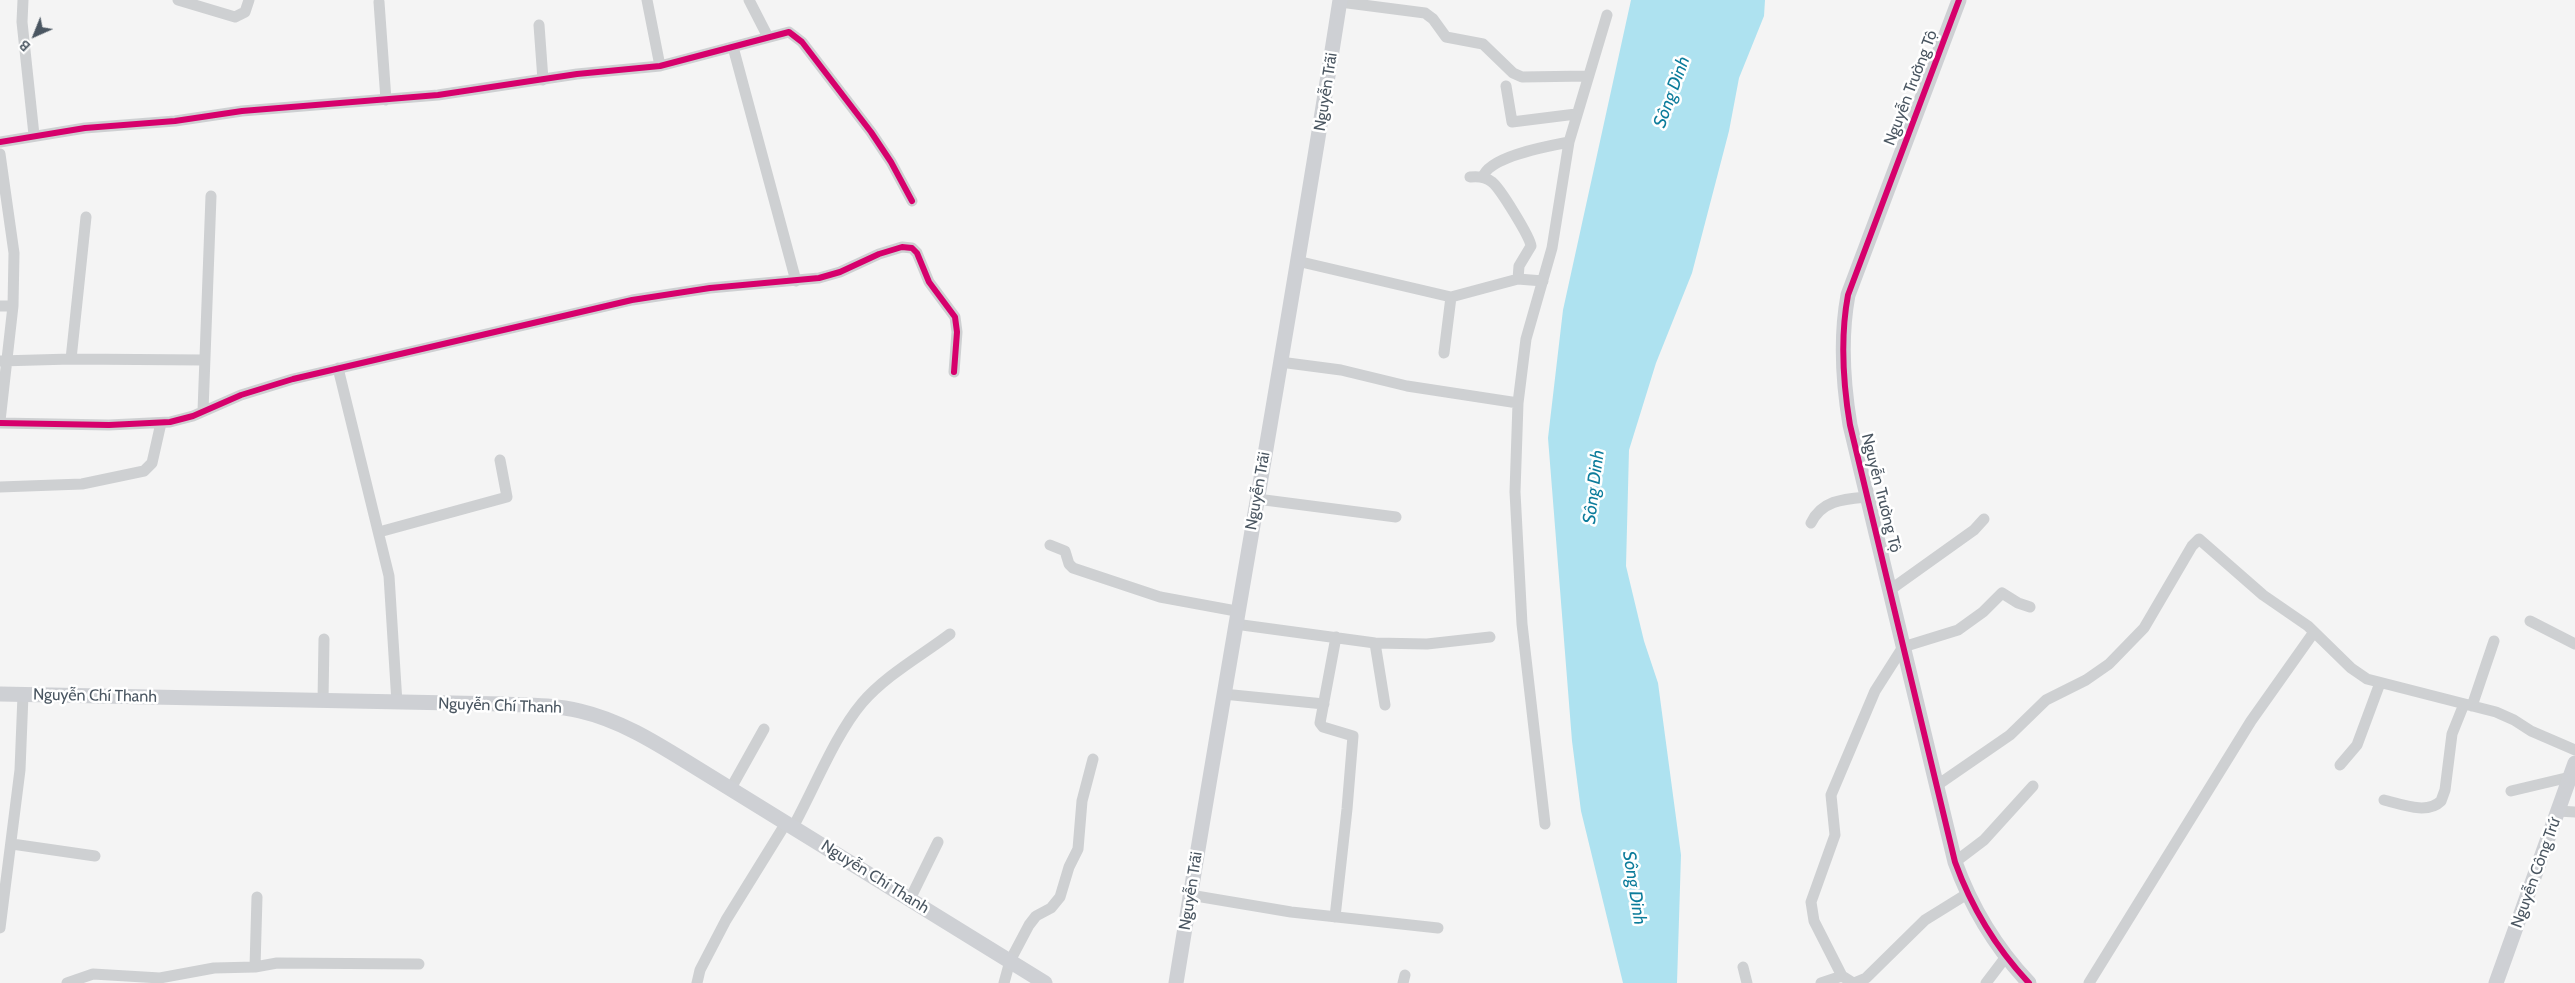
<!DOCTYPE html>
<meta charset="utf-8">
<style>
body{margin:0}
#map{position:relative;width:2575px;height:983px;overflow:hidden;background:#f4f4f4;font-family:Cabin,sans-serif}
canvas{display:block}
.north{position:absolute;left:10px;top:10px;width:50px;height:50px;-webkit-text-stroke:4px #fff;paint-order:stroke;rotate:224deg;font-size:14px;font-weight:700;line-height:20px;text-align:center;color:#4a5661}
.north::after{content:'';display:block;margin:auto;width:18px;height:22px;background:#4a5661;clip-path:polygon(50% 0,100% 100%,50% 72%,0 100%)}
</style>
<div id="map">
<canvas width="2575" height="983"></canvas>
<div class="north">B</div>
</div>
<script>
const c = document.querySelector('canvas').getContext('2d');
c.lineJoin = 'round';
function paint(path, color) { c.fillStyle = color; c.fill(path, 'evenodd'); }
function trace(path, color, width, dash) { c.strokeStyle = color; c.lineWidth = width; c.lineCap = dash ? 'butt' : 'round'; c.setLineDash(dash || []); c.stroke(path); }
function write(font, color, halo, rows, align = 'center') {
  c.font = font + ' Cabin,sans-serif'; c.lineWidth = 5; c.setLineDash([]); c.textBaseline = 'middle'; c.strokeStyle = halo; c.fillStyle = color; for (const [text, x, y, turn = 0] of rows) {
    c.save(); c.translate(x, y); c.rotate((+turn || 0) * Math.PI / 180); c.textAlign = isNaN(turn) ? turn : align; if (halo) c.strokeText(text, 0, 0); c.fillText(text, 0, 0); c.restore();
  }
}
const water = new Path2D(`
 M1631 0H1765L1764 16 1739 78 1729 131 1692 273 1656 363 1629 450 1626 566 1644 641 1658 683 1681 855 1677 983H1623L1581 811 1572 741 1548 438 1563 310Z`);
const street = new Path2D(`
 M23 0 22 22 34 135
 M178 0 235 17 245 12 249 0
 M647 0 660 66
 M749 0 768 37
 M379 2 386 100
 M1340 2 1425 13 1433 19 1446 37 1483 44 1513 73 1522 77 1588 76
 M539 25 543 80
 M733 47 796 281
 M1506 86 1512 122 1576 114
 M0 142 85 128 175 121 242 111 438 95 577 74 660 66 789 32 802 42 871 132 891 162 912 201
 M0 154 14 253 13 306 0 421
 M1470 177C1478 176 1486 177 1492 182 1500 188 1530 237 1531 246L1519 266 1518 279
 M1483 177C1489 156 1549 146 1569 142
 M1297 261 1451 297 1518 279 1543 281
 M0 306H13
 M1444 353 1451 297
 M71 359 86 217
 M0 361 71 359 203 360
 M1280 362 1341 370 1407 386 1518 403
 M338 368 389 576 397 703
 M203 411 211 196
 M0 423 109 425 170 422 193 416 241 395 293 379 632 300 710 288 819 278 840 272 879 254 902 247 912 248 917 253 929 282 955 317 957 332 954 372
 M0 487 82 484 144 471 152 463 161 423
 M1257 499 1396 517
 M1811 523C1822 500 1844 499 1867 497
 M379 532 507 497 500 460
 M1050 545 1065 551 1069 564 1073 568 1160 597 1236 611
 M1890 590 1974 530 1984 519
 M2530 621 2575 644
 M1235 624 1375 643 1427 644 1490 637
 M1375 643 1385 705
 M1223 694 1324 704
 M323 701 324 639
 M2472 706 2494 641
 M2340 765 2357 745 2380 683
 M1936 786 2010 735 2046 700 2086 680 2109 664 2144 628 2192 546 2199 539 2263 595 2308 626 2351 668 2367 679 2496 712 2514 720 2531 731 2575 750
 M731 788 764 729
 M2511 791 2570 777
 M2384 800C2401 804 2427 815 2441 801L2445 790 2452 734 2464 704
 M2558 811 2575 812
 M1545 824 1522 624 1515 492 1518 403 1526 339 1552 248 1569 142 1607 15
 M793 827C814 789 835 735 862 703 886 675 921 656 950 634
 M12 844 95 856
 M1955 862 1984 840 2033 786
 M1190 895 1291 912 1438 928
 M910 899 938 842
 M1335 917 1347 809 1353 736 1323 727 1320 723 1336 637
 M0 928 20 770 23 695
 M255 967 257 897
 M1743 967 1747 983
 M67 983 93 974 160 978 214 968 255 967 277 963 419 964
 M697 983 700 970 726 920 786 823
 M1004 983 1010 961 1029 925 1036 916 1051 908 1060 897 1069 867 1078 849 1082 801 1093 759
 M1403 983 1405 975
 M1821 983 1842 976
 M1853 983 1842 976 1814 921 1811 902 1835 835 1831 795 1875 691 1903 647 1958 630 1983 612 2002 593 2018 603 2030 607
 M1854 983 1866 978 1925 920 1967 894
 M1986 983 2005 958
 M2089 983 2251 721 2314 632`);
const secondary = new Path2D(`
 M1959 0 1848 295C1840 338 1843 383 1850 425L1955 862C1972 909 1995 947 2029 983
 M0 694 503 704C529 705 555 705 580 711 619 720 653 741 687 762L1045 983
 M1176 983C1229 655 1289 328 1340 0
 M2496 983 2575 763`);
const cycleway = new Path2D(`
 M1959 0 1848 295C1840 338 1843 383 1850 425L1955 862C1972 909 1995 947 2029 983
 M0 142 85 128 175 121 242 111 438 95 577 74 660 66 789 32 802 42 871 132 891 162 912 201
 M0 423 109 425 170 422 193 416 241 395 293 379 632 300 710 288 819 278 840 272 879 254 902 247 912 248 917 253 929 282 955 317 957 332 954 372`);
const streetNames = [
 ["Nguyễn Trường Tộ",1911,88,-69],
 ["Nguyễn Trãi",1326,92,-81],
 ["Nguyễn Trãi",1258,491,-80],
 ["Nguyễn Trường Tộ",1881,493,76],
 ["Nguyễn Chí Thanh",95,696,1],
 ["Nguyễn Chí Thanh",500,706,2],
 ["Nguyễn Công Trứ",2536,873,-70],
 ["Nguyễn Chí Thanh",875,877,32],
 ["Nguyễn Trãi",1191,891,-81]
];
const waterNames = [
 ["Sông Dinh",1672,92,-70],
 ["Sông Dinh",1594,487,-83],
 ["Sông Dinh",1634,888,81]
];
paint(water, '#aee2f0');
trace(street, '#ced0d2', 11);
trace(secondary, '#ced0d4', 15);
trace(cycleway, '#d6006c', 6);
write('16px', '#4a5661', '#fff', streetNames);
write('italic 18px', '#0c7c9b', '#fff', waterNames);
</script>
